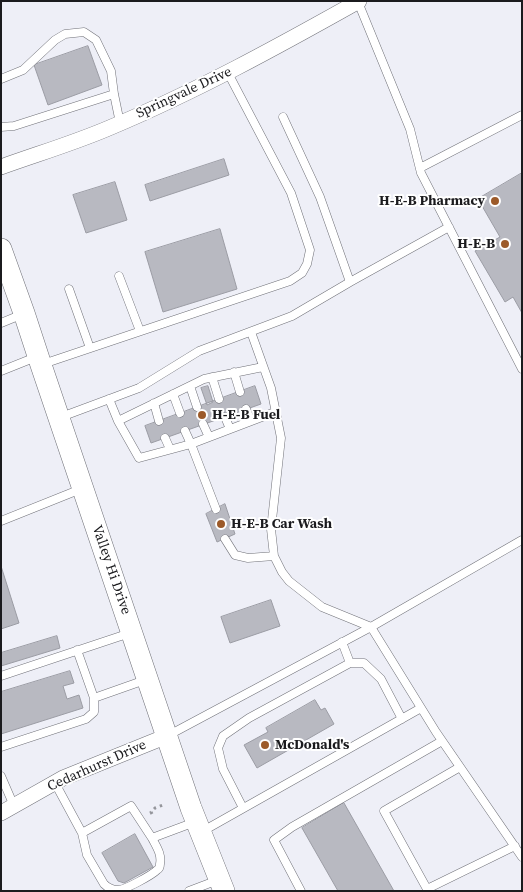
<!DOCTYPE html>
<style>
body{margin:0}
#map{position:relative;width:523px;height:892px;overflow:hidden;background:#eeeff7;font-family:"Source Serif 4",serif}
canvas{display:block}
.frame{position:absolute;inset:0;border:2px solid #1b1b1e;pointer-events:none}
</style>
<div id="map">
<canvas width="523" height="892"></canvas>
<div class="frame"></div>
</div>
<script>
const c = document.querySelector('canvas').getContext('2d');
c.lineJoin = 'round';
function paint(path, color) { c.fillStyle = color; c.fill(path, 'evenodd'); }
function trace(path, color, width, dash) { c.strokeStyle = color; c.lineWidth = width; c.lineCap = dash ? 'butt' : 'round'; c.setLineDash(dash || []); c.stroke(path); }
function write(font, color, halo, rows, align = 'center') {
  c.font = font + ' "Source Serif 4",serif'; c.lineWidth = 4; c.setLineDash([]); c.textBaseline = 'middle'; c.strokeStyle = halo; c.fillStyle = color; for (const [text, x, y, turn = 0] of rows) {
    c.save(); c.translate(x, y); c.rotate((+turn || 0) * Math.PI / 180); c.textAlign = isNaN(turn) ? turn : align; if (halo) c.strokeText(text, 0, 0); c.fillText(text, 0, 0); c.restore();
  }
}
const building = new Path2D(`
 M88 46 102 85 48 105 34 65Z
 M224 159 229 175 150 201 145 185Z
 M522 173V313L513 297 505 302 475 251 500 237 478 199Z
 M115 182 127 220 86 233 73 195Z
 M220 229 237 289 163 312 145 252Z
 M208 386 213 402 207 405 201 388Z
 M255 386 261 404 151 443 145 426Z
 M225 504 235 534 217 542 206 514Z
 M1 566 19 623 1 629Z
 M271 600 280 626 230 643 221 617Z
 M57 636 60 648 1 666V653Z
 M70 671 74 683 63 686 67 699 79 695 83 708 1 734V692Z
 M315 700 321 710 325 708 334 724 257 768 244 745 268 732 266 728Z
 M344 803 394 891H338L302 828Z
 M135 834 153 867 124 883 118 881 102 853Z`);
const path = new Path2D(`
 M152 814 151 812 155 808 163 805`);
const lane = new Path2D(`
 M358 2 410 129 421 173 522 369
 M1 79 23 70 55 40 65 34 84 32 96 40 111 71 114 94 120 123
 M283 117 320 197 350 282
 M1 127 14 126 114 94
 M420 168 522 115
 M119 276 140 331
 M69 289 90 348
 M1 323 23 314
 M251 332 271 388 281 438 271 529 274 556 282 572 289 581 322 607 371 627 522 540
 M43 364 290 281 302 273 307 264 310 250 291 193 228 73
 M263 367 204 379 118 421 139 458 191 444 275 412
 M1 371 36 357
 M234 372 240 392
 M212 377 219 399
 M190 386 197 407
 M173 394 180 413
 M109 399 118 421
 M154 403 159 421
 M246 409 251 421
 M61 417 139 388 199 351 292 316 350 282 449 227
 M225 417 230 429
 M203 424 209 437
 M185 431 191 444 216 509
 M165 438 170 449
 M1 521 81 489
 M225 539 235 555 248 558 274 556
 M342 642 350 663
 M77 650 94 698
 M1 676 130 633
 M169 735 371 627 436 732 522 857
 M1 747 86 719 94 712V698L145 680
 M460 767 384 811 427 889 515 846
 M1 776 14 806
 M55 783 82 833 131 806 152 838 195 822
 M243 808 223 769 218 748 223 736 249 718 350 663H364L381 679 402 719
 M203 831 421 708
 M82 833 87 855 104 884C108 888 113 890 118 890 125 890 152 875 157 870 159 869 160 866 160 864 162 854 156 846 152 838
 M189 891 218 880
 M301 891 274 840 292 827 442 741`);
const street = new Path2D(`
 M1 167C37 154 74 143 109 128 195 92 277 47 359 1
 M1 813 63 778 167 736`);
const secondary = new Path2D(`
 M1 249 24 313 41 365 191 808 224 891`);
const markers = [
 [495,201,5,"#9c5a29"],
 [505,244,5,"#9c5a29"],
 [202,415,5,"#9c5a29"],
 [221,524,5,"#9c5a29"],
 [265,745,5,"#9c5a29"]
];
const streetNames = [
 ["Springvale Drive",184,93,-25],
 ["Valley Hi Drive",111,570,71],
 ["Cedarhurst Drive",97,766,-24]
];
const poiNames = [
 ["H-E-B Pharmacy",485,201,"right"],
 ["H-E-B",495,244,"right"],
 ["H-E-B Fuel",212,415],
 ["H-E-B Car Wash",231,524],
 ["McDonald's",275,745]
];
paint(building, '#b8b9c1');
trace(building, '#9b9ca4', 1);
trace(lane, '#707178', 9);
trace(street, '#707178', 16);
trace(secondary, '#707178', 22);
trace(path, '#95969c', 3, [2.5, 4]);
trace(lane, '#fff', 8);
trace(street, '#fff', 15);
trace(secondary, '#fff', 21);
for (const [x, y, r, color] of markers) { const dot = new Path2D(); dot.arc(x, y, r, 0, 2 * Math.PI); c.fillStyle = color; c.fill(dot); trace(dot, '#fff', 2); }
write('14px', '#1b1b1e', '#fff', streetNames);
write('bold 14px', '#1b1b1e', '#fff', poiNames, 'left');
</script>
